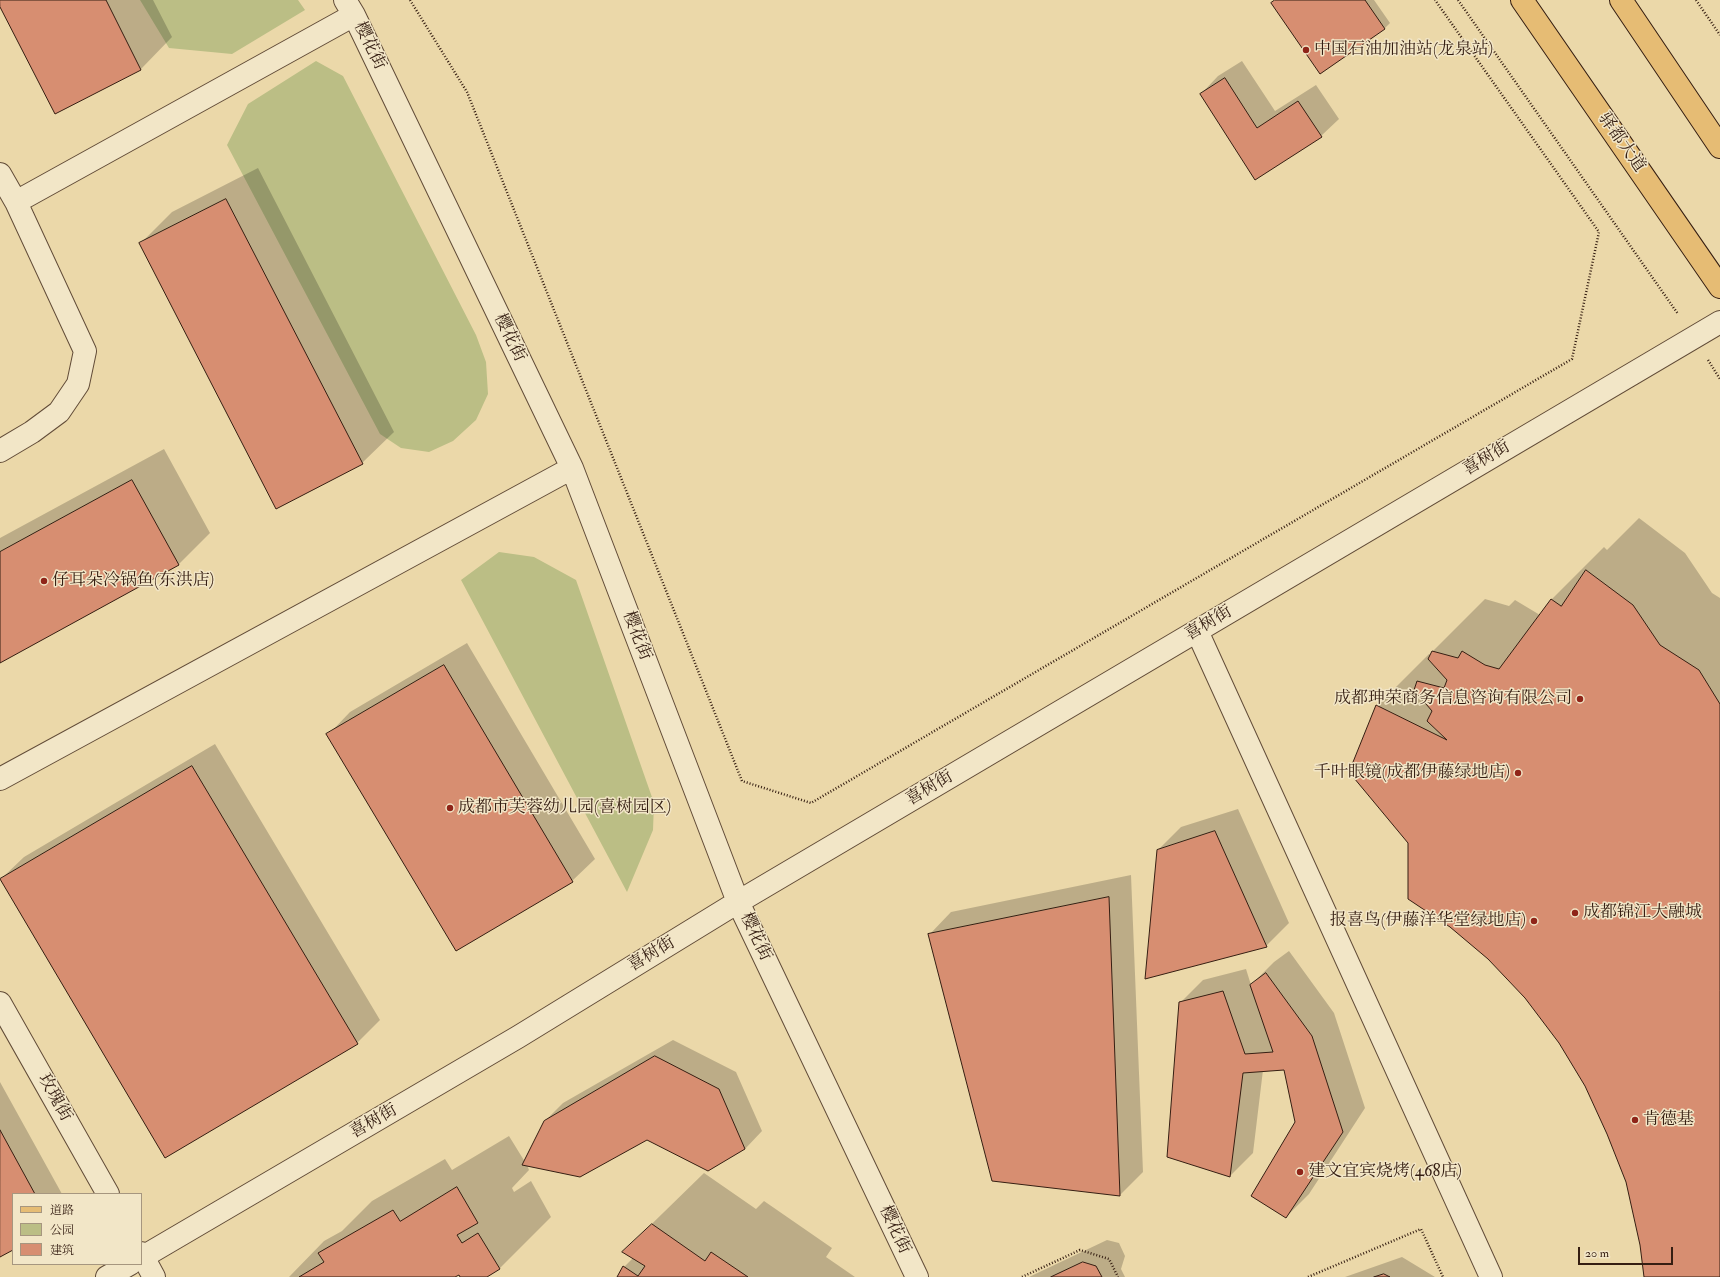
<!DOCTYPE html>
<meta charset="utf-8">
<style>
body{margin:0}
#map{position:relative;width:1720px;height:1277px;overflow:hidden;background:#ebd8a9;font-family:"IM FELL Double Pica","Noto Serif SC",serif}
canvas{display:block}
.legend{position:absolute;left:12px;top:1193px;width:130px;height:72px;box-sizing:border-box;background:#f2e6c7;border:1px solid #a6967f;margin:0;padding:5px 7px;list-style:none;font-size:12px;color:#351e12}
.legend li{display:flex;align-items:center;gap:8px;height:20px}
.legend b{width:20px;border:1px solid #a6967f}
.scale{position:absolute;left:1578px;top:1247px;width:95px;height:18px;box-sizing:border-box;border:2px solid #351e12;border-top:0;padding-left:5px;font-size:12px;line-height:14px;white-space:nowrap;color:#351e12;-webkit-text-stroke:3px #f2e6c7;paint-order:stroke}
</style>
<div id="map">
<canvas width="1720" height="1277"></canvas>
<ul class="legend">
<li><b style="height:5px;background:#e6bc74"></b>道路</li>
<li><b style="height:11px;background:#bbbe85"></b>公园</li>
<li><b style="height:11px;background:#d78e71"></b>建筑</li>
</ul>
<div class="scale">20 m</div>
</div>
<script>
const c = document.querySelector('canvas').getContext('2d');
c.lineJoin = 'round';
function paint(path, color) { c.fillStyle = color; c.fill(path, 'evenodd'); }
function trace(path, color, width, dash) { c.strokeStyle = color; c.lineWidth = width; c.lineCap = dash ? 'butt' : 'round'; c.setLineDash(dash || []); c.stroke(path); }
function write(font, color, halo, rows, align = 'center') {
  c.font = font + ' "IM FELL Double Pica","Noto Serif SC",serif'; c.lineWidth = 3; c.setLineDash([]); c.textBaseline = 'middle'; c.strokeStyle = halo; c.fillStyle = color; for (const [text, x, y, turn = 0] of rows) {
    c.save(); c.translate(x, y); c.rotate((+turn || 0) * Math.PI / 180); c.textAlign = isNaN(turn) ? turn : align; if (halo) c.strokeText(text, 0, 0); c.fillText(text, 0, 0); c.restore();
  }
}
const green = new Path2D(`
 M140 0H298L305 10 232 54 169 48Z
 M316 61 343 76 476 335 486 362 488 394 476 420 453 441 429 452 401 448 380 434 227 145 248 104Z
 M499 552 534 557 576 580 654 803 653 830 627 892 461 580Z`);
const shadow = new Path2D(`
 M0 0H153L172 37 141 69 55 112 0 5Z
 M1275 0H1374L1390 23 1384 29Z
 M1242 61 1275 111 1316 85 1339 119 1321 136 1256 178 1201 94 1218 76Z
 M258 168 394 432 362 463 140 244 172 212Z
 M164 449 210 533 179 564 0 661V538Z
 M1639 518 1685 553 1712 593 1720 598V1277H1646L1641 1245 1627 1182 1608 1134 1586 1085 1560 1042 1409 842 1377 706 1429 654 1431 655 1433 651 1485 599 1509 606 1515 600 1540 615 1552 599 1604 547 1607 550Z
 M467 643 595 859 572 881 328 735 350 712Z
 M215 744 380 1020 357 1043 1 879 24 857Z
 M1238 809 1289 923 1266 946 1158 850 1181 827Z
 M1131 875 1143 1172 1120 1195 993 1180 929 935 951 912Z
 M1289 951 1334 1013 1365 1108 1309 1194 1286 1217 1296 1122 1285 1069 1263 1070 1253 1153 1230 1176 1168 1156 1180 1003 1203 980 1246 969 1251 985 1274 962Z
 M673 1040 736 1072 762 1131 745 1149 708 1170 647 1139 527 1165 529 1170 512 1188 514 1192 531 1181 551 1217 499 1269 484 1277H461L459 1274 453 1277H289L324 1241 342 1231 372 1201 445 1159 452 1170 509 1136 525 1162 545 1121 563 1103Z
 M0 1082 62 1194H13V1249L0 1256Z
 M704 1173 756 1209 764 1201 832 1248 826 1257 855 1277H618L624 1267 633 1258 623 1252Z
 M1107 1240 1119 1243 1125 1256 1121 1269 1125 1277H1029Z
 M1402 1257 1435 1277H1345Z`);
const building = new Path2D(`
 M0 0H106L141 70 55 114 0 7Z
 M1275 0H1365L1385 29 1320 74 1271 3Z
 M1225 78 1257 128 1298 101 1322 137 1255 180 1200 94Z
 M226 199 363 464 276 509 139 243Z
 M132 480 179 565 0 663V552Z
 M1586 570 1633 605 1660 645 1699 670 1720 704V1277H1644L1640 1245 1626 1182 1607 1134 1585 1086 1559 1043 1525 998 1488 959 1450 927 1408 899V843L1349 772 1376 705 1447 740 1427 721 1432 711 1414 690 1417 681 1444 688 1447 680 1428 659 1432 651 1458 658 1462 651 1485 665 1499 669 1551 599 1561 606Z
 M444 665 573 882 456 951 326 734Z
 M192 766 358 1044 165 1158 0 879Z
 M1215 831 1267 947 1145 979 1157 850Z
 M1109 897 1120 1196 992 1181 928 934Z
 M1266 973 1312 1036 1343 1132 1286 1218 1251 1196 1295 1122 1284 1070 1243 1073 1230 1177 1167 1157 1179 1002 1223 991 1245 1054 1273 1052 1250 985Z
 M655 1056 719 1089 745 1149 708 1171 647 1140 580 1177 522 1165 544 1121Z
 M0 1130 35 1194H13V1250L0 1257Z
 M457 1187 478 1223 457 1235 462 1243 478 1233 500 1269 487 1277H460L459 1275 455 1277H299L324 1262 318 1253 393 1210 400 1221Z
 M652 1224 705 1261 711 1252 748 1277H617L623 1266 638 1276 645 1266 622 1252Z
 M1083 1262 1096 1266 1102 1277H1051Z
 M1384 1274 1390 1277H1374Z`);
const path = new Path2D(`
 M410 0 467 92 742 781 811 803 1572 359 1599 232 1435 0
 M1458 0 1678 314
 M1696 0 1720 35
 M1708 360 1720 379
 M1022 1277 1080 1250 1109 1259 1118 1277
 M1308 1277 1421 1229 1443 1277`);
const street = new Path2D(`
 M345 0 354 15 572 468 738 902 917 1277
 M0 174 16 202 85 351 78 384 59 412 32 432 0 451
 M16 202 354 15
 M1197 631 1491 1277
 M0 779 572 468
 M0 1003 108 1194
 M141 1253 154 1277
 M141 1258 518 1037 738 902 1720 322
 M107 1277 130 1264`);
const primary = new Path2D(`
 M1522 0 1720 287
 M1621 0 1720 147`);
const markers = [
 [1306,50,4,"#8f2418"],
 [44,581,4,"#8f2418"],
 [1580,699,4,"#8f2418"],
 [1518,773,4,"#8f2418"],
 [450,808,4,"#8f2418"],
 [1575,913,4,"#8f2418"],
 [1534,921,4,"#8f2418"],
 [1635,1120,4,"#8f2418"],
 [1300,1172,4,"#8f2418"]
];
const streetNames = [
 ["樱花街",369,46,64],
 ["驿都大道",1621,143,55],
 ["樱花街",509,338,64],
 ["喜树街",1487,459,-31],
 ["喜树街",1209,624,-31],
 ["樱花街",636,636,69],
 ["喜树街",930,789,-31],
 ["樱花街",755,937,65],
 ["喜树街",652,955,-31],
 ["玫瑰街",54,1098,61],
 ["喜树街",374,1122,-30],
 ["樱花街",894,1230,65]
];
const poiNames = [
 ["中国石油加油站(龙泉站)",1314,50],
 ["仔耳朵冷锅鱼(东洪店)",52,581],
 ["成都珅荣商务信息咨询有限公司",1572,699,"right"],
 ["千叶眼镜(成都伊藤绿地店)",1510,773,"right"],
 ["成都市芙蓉幼儿园(喜树园区)",458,808],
 ["成都锦江大融城",1583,913],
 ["报喜鸟(伊藤洋华堂绿地店)",1526,921,"right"],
 ["肯德基",1643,1120],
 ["建文宜宾烧烤(468店)",1308,1172]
];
paint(green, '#bbbe85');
paint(shadow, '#0003');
paint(building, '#d78e71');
trace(building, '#351e12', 1);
trace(street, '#624c38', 24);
trace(primary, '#351e12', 24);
trace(path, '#351e12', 2.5, [1, 2]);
trace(street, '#f2e6c7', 22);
trace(primary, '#e6bc74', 22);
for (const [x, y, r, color] of markers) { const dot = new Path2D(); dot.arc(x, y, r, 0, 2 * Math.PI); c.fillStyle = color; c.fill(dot); trace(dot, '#f2e6c7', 1.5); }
write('17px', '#351e12', '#f2e6c7', streetNames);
write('17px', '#351e12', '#f2e6c7', poiNames, 'left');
</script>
